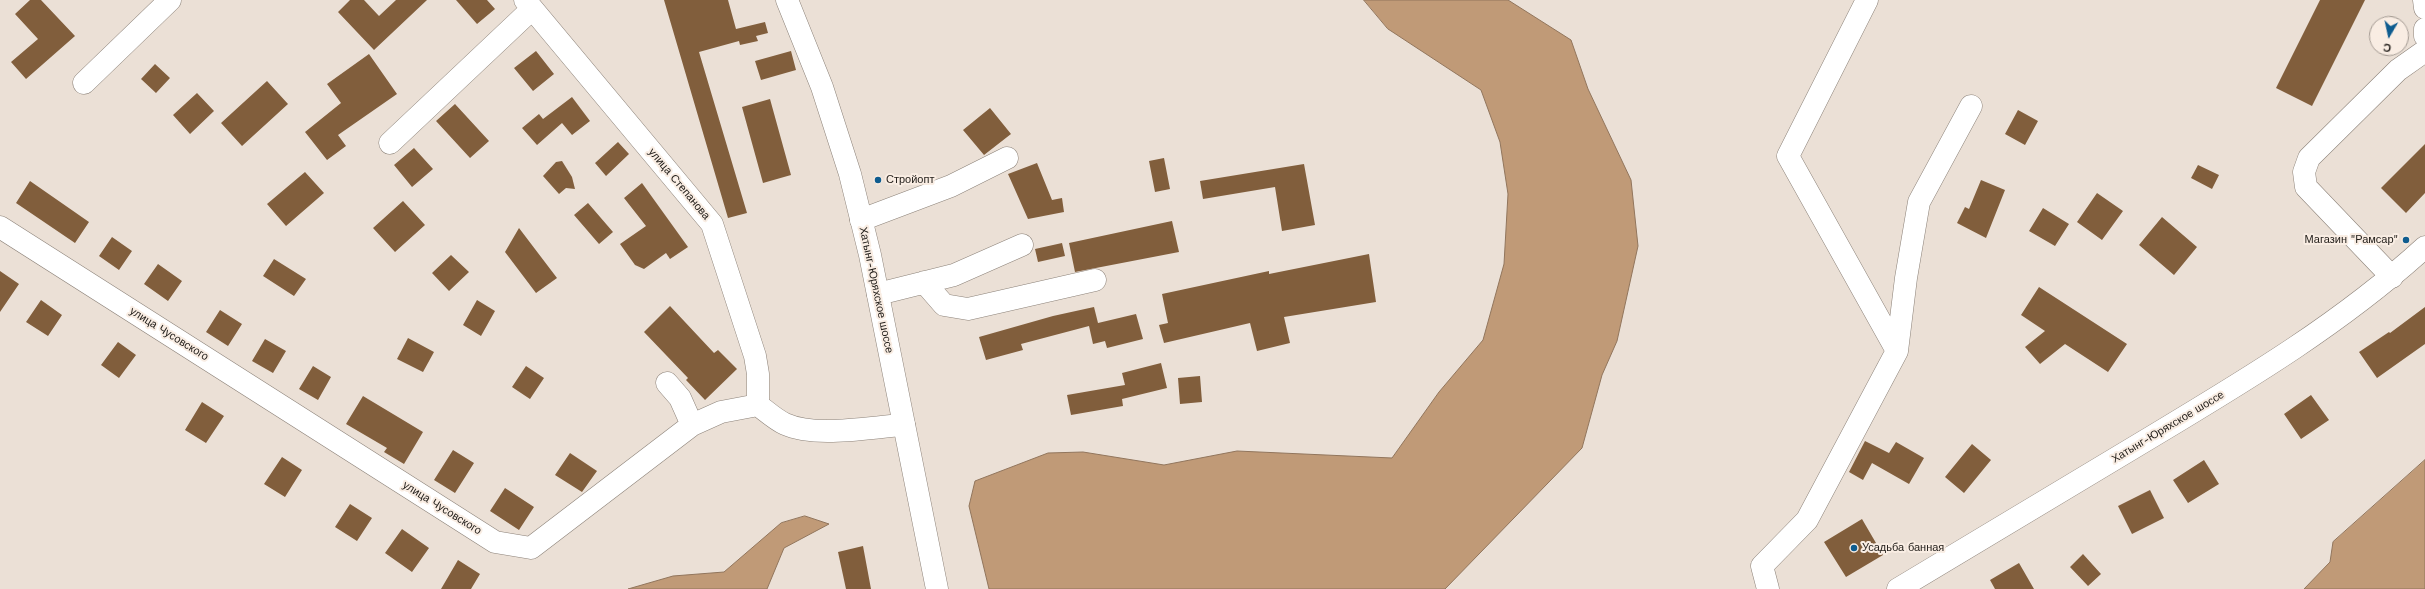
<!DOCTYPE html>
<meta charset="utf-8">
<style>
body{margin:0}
#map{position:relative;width:2425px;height:589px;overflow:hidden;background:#ebe0d6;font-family:"Work Sans",sans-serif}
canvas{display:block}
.north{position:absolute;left:2369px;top:16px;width:40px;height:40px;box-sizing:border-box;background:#f9ede3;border:1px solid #a49b93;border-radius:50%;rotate:189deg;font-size:11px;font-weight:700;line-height:16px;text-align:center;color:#24201c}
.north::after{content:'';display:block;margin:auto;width:14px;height:18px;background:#0e5c8f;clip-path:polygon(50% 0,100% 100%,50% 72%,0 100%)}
</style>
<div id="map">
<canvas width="2425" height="589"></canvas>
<div class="north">С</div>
</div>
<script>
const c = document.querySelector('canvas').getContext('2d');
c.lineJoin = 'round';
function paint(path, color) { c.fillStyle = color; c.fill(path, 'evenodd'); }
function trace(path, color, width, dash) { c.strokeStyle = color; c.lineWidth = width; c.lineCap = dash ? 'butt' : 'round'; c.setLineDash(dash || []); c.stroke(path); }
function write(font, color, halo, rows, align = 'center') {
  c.font = font + ' "Work Sans",sans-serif'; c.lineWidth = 4; c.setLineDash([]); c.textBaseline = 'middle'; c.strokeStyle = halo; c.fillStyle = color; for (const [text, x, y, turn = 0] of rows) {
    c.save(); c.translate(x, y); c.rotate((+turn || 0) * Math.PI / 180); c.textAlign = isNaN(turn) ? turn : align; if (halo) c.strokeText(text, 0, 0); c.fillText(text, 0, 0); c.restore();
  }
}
const water = new Path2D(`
 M1364 0H1508L1571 40 1588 89 1631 180 1638 246 1617 341 1602 375 1582 448 1445 589H989L969 506 975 481 1048 453 1083 452 1164 465 1237 451 1392 458 1439 392 1483 340 1504 264 1508 194 1500 142 1481 90 1388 29Z
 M2425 460V589H2304L2330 562 2333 542Z
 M805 516 829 524 784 548 767 589H628L673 576 724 572 781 523Z`);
const building = new Path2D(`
 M30 0H41L75 36 26 79 11 62 38 39 15 14Z
 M350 0H364L379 16 396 0H427L374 50 338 12Z
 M456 0H487L495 9 477 24Z
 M664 0H728L736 29 765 22 768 33 756 36 758 41 740 45 739 41 699 52 747 213 728 218Z
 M2320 0H2365L2312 106 2276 88Z
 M536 51 554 74 533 91 514 68Z
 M791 51 796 70 761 80 755 61Z
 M369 54 397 94 338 135 346 146 327 160 305 132 341 103 327 84Z
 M155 64 170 78 156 93 141 79Z
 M267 81 288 104 242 146 221 123Z
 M197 93 214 111 190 134 173 115Z
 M572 97 590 121 572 135 562 123 537 145 522 128 539 114 543 119Z
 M770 99 791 175 763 183 742 107Z
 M455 104 489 141 470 158 436 121Z
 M990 108 1011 134 984 155 963 130Z
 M2018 110 2038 121 2025 145 2005 134Z
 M618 142 629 154 606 176 595 163Z
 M2425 144V193L2406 213 2381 188Z
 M414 148 433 169 412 187 394 165Z
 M1164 158 1170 189 1155 192 1149 161Z
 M562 161 572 177 575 189 566 188 559 194 543 176 556 162Z
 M1037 163 1052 200 1062 198 1064 212 1028 219 1008 174Z
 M1304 164 1315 225 1282 231 1275 187 1203 199 1200 181Z
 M2198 165 2219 175 2212 189 2191 178Z
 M305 172 324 193 286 226 267 204Z
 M1981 180 2005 190 1986 238 1957 223 1965 207 1969 209Z
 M30 181 89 222 75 243 16 203Z
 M642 183 688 247 670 259 666 253 644 269 635 265 620 244 646 226 624 198Z
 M2097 193 2123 211 2102 240 2077 222Z
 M403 201 425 225 395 252 373 228Z
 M588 203 613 232 599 244 574 215Z
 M2043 208 2069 224 2055 246 2029 231Z
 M2162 217 2197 247 2174 275 2139 245Z
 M1172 221 1179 252 1075 272 1069 243Z
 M519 228 557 278 536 293 505 252Z
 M112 237 132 251 119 270 99 256Z
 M1062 243 1065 256 1038 262 1035 249Z
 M1369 254 1376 302 1284 317 1290 343 1257 351 1250 323 1164 343 1159 325 1168 323 1162 294 1269 271V274Z
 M451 255 469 272 449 291 432 273Z
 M274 259 306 279 294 296 263 276Z
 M158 264 182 281 168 301 144 284Z
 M0 271 19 284 0 312Z
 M2039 287 2127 344 2108 372 2065 344 2040 364 2025 347 2045 331 2021 315Z
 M41 300 62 315 48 336 26 322Z
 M477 300 495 311 481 336 463 325Z
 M670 306 714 353 718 350 737 369 705 400 686 380 688 378 644 332Z
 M1094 307 1098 323 1136 314 1143 339 1107 348 1105 341 1093 344 1089 326 1021 344 1023 350 986 360 979 337 1053 316Z
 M2425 307V344L2377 378 2359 352 2389 332 2390 333Z
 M220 310 242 324 228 346 206 332Z
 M408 338 434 352 423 372 397 359Z
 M265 339 286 351 273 373 252 361Z
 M118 342 136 355 119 378 101 365Z
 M1161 363 1167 388 1122 399 1123 406 1071 415 1067 395 1125 385 1122 373Z
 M313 366 331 377 318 400 299 389Z
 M526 366 544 378 530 399 512 387Z
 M1200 376 1202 402 1180 404 1178 378Z
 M2311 395 2329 420 2301 439 2284 414Z
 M363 396 423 432 404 464 384 452 387 448 346 424Z
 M202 402 224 416 206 443 185 430Z
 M1865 441 1889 453 1896 442 1924 458 1909 484 1872 463 1863 480 1849 472Z
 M1972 444 1991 460 1964 493 1945 477Z
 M453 450 474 463 455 493 434 480Z
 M570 453 597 471 582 492 555 475Z
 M282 457 302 470 285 497 264 484Z
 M2204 460 2219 484 2188 503 2173 480Z
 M505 488 534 507 519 530 490 511Z
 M2150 490 2164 518 2132 534 2118 506Z
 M350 504 372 518 357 541 335 527Z
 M1862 519 1883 555 1846 577 1824 542Z
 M402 529 429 548 412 572 385 553Z
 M863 546 871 589H846L838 552Z
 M2083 554 2101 574 2088 586 2070 567Z
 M458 560 480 574 471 589H441Z
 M2019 563 2034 589H1995L1990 580Z`);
const minor = new Path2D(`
 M525 0 712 224 755 356 758 374V405
 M1867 0 1788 156 1897 351
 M2424 0 2425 8
 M2425 29V36
 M84 83 170 0
 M390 143 532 9
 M861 220 951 186 1007 158
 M0 227 495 542 531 548 692 425 721 412 758 405C766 411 776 420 785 424 816 438 870 427 904 425
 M2392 277 2306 187 2304 172 2309 158 2398 70 2425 51
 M924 282 944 305 968 309 1095 280
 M878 294 954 275 1022 245
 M667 383 680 398 692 425
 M1768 589 1762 566 1807 520 1897 351 1906 278 1919 202 1971 106`);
const major = new Path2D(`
 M787 0 822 87 850 174 870 255 937 589
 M1898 589C1983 538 2068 487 2153 436 2248 379 2343 322 2425 247`);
const markers = [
 [878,180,4,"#0e5c8f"],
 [2406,240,4,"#0e5c8f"],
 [1854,548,4,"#0e5c8f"]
];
const poiNames = [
 ["Стройопт",886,180],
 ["Магазин \"Рамсар\"",2398,240,"right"],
 ["Усадьба банная",1862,548]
];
const streetNames = [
 ["улица Степанова",679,184,50],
 ["Хатынг-Юряхское шоссе",876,290,78],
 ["улица Чусовского",169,334,32],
 ["Хатынг-Юряхское шоссе",2168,427,-31],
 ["улица Чусовского",442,508,32]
];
paint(water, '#c09a77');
trace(water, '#91755c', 1);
paint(building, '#815e3c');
trace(minor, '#8c8279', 23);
trace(major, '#8c8279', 23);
trace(minor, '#fff', 22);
trace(major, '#fff', 22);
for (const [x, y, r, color] of markers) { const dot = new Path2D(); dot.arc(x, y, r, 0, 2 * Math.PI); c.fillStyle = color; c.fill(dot); trace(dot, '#f9ede3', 1.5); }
write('11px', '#24201c', '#f9ede3', poiNames, 'left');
write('11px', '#24201c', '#f9ede3', streetNames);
</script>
